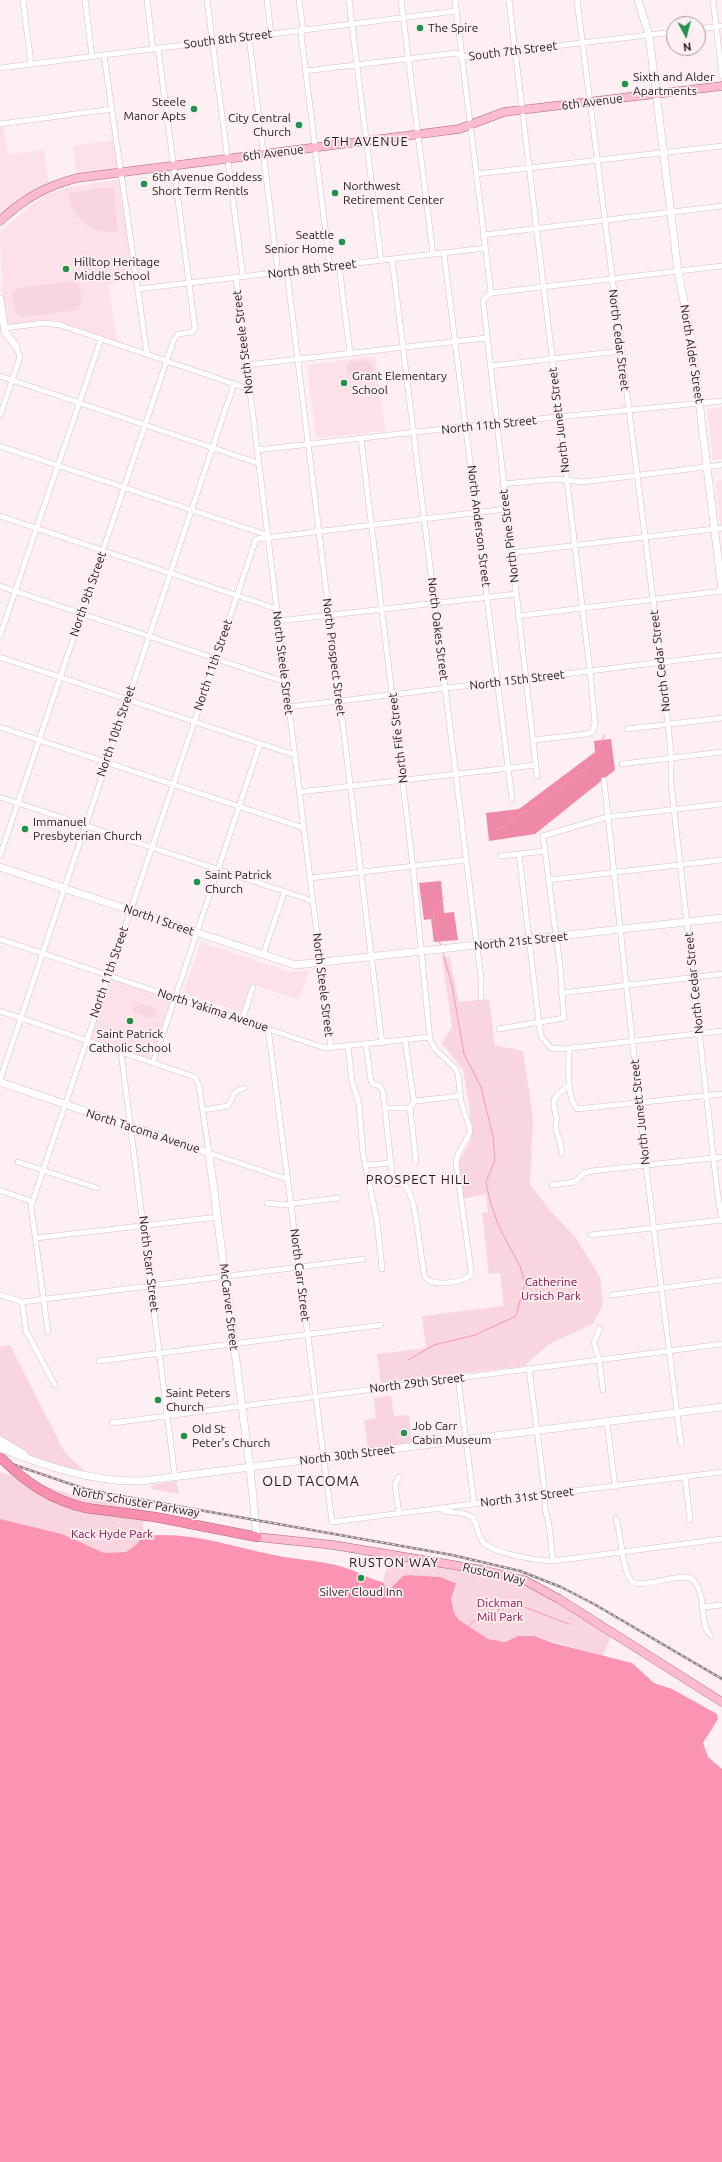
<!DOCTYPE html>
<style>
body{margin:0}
#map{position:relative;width:722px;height:2162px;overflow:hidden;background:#feeff2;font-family:Ubuntu,sans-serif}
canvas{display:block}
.north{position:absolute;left:666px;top:16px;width:40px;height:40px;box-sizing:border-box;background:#feeff2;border:1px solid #a59a9c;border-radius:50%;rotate:173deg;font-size:11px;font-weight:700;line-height:16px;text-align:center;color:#201a1b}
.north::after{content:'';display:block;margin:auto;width:14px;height:18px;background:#20924c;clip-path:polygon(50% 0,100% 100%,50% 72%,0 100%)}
</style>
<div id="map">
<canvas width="722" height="2162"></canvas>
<div class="north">N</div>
</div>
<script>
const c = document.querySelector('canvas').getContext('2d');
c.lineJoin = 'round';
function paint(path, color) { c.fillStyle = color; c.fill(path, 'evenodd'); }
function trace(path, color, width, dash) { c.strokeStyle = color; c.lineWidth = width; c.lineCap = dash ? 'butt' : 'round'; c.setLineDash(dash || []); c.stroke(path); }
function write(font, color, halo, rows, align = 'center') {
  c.font = font + ' Ubuntu,sans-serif'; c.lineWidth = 3.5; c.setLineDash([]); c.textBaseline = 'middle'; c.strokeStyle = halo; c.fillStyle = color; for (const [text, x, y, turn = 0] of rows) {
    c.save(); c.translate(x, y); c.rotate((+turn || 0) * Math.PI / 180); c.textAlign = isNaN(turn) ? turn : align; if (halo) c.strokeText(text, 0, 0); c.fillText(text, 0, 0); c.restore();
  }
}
const built = new Path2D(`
 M3 123 8 154 44 150 49 187 0 221V124Z
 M116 140 120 172 77 178 73 146Z
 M120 179 133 280 108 284 117 343 54 320 7 326 1 289 2 281 0 232 31 206 50 193 66 188Z
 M375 356 385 431 316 438 307 365Z
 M722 407V459L713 460 707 409Z
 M722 480V538L715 481Z
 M201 942 290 972 309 970 299 1000 251 984 241 1012 183 993Z
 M108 975 175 998 153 1063 86 1040Z`);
const green = new Path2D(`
 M110 187 114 190 118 231C93 236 71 219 69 193Z
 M73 281 79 285C81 294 84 304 76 310L23 317 15 312 12 295 17 288Z
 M366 360 373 365V372L370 375 353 377 347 373 346 367 350 362Z
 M449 956 459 1002 489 999 495 1045 523 1051 533 1118 530 1184 548 1208 576 1238 600 1277 603 1304 593 1324 549 1344 524 1366 381 1383 377 1354 426 1348 422 1316 504 1306 500 1273 489 1274 482 1213 488 1212 486 1194 461 1199 457 1164 471 1140 470 1110 463 1070 442 1043 452 1027 442 957Z
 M136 1002 157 1009 153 1019 133 1012Z
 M10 1345 65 1453 87 1473 33 1458 0 1439V1346Z
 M391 1395 394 1416 409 1415 412 1443 368 1449 364 1420 376 1418 374 1398Z
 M0 1472 67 1493 141 1506 150 1579 0 1527Z
 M176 1481 179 1494 152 1489 151 1485Z
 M391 1557 521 1584 558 1601 611 1636 603 1656 534 1636H518L505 1642 488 1639 459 1620 454 1613 451 1603 453 1581 440 1577 408 1575 403 1576 390 1589 386 1588C380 1575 388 1570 391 1557Z`);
const forest = new Path2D(`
 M611 739 615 770 535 834 489 841 486 813 519 809 595 752 594 741Z
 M441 881 444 913 454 912 458 940 434 942 431 919 424 920 419 883Z`);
const water = new Path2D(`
 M0 1519 62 1534 104 1553 126 1552 136 1545 143 1536C190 1531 229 1546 274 1555 297 1560 320 1560 343 1567 357 1571 368 1579 383 1582L386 1588 390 1589 403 1576 408 1575 440 1577 456 1583 451 1599 454 1613 459 1620 488 1639 505 1642 518 1636H534L553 1643 632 1663 654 1683 672 1689 717 1714 718 1719 703 1743 708 1757 722 1769V2162H0Z`);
const stream = new Path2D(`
 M498 830 588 767 605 735
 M441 946 436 932 433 911 444 897
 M408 1360 434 1345 475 1335 516 1316 525 1283 520 1266 499 1227 490 1201 486 1182 495 1160 493 1137 481 1087 464 1054 452 985 443 953
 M486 1620 494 1618 499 1609 519 1605 569 1624
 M468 1627 474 1621 482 1620`);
const street = new Path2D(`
 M23 0 31 64
 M85 0 92 56
 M147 0 153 49
 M207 0 243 277
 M267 0 271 34
 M299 0 303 29 301 34 330 267
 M349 0 381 260
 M401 0 433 254
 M455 0 491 293
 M509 0 590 671 595 724 592 732 587 734 533 740
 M577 0 661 662 671 753V783L717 1189 722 1221
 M713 0 722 76
 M698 29 722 26
 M249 37 278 273
 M104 55 147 354
 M0 68 456 11
 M305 71 456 53 461 57 674 32
 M0 124 112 109
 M476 174 722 146
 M483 235 722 206
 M444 253 512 799
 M392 259 481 978V998
 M339 265 350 353
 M287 272 382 1043
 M236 278 331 1048
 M138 289 485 248
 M4 328 45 323 60 325 249 389
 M246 365 486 338
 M490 366 621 351
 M0 376 258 463
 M0 416 20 357 16 346
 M361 439 413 867 430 1040 435 1049 455 1068 458 1074 461 1102 470 1128 469 1135 459 1152 456 1162 471 1271V1275C463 1283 432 1287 425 1277 420 1258 417 1195 404 1184H394L393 1182 383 1092 380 1086 373 1084 371 1081 366 1045
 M0 446 267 535
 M257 450 496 423 722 401
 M503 484 557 479 583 482 722 465
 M0 516 277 609
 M511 553 722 528
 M0 586 285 682
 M518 616 722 591
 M278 621 516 594
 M0 636 101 339
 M0 657 295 755
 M289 707 722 655
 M0 727 304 828
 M627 729 722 718
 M622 764 722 752
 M537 776 483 300 491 293 722 266
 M604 780 646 1166 681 1444
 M299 792 536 765
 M0 797 313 901
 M519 854 539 1023 541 1036 551 1048 563 1049 722 1031
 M0 856 174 339 178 334 192 332 195 328 158 48
 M500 856 545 851
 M310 878 466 860
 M548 880 722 860
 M0 939 325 1048 430 1037
 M263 955 284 893
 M561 993 722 974
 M0 1011 195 1077 199 1086 209 1153 287 1179
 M242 1020 253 987
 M268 1028 332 1522 722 1472
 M499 1029 564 1018 560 966 543 836 607 817 722 804
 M405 1040 414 1102
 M348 1047 352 1081 359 1104 363 1154 377 1221 382 1269
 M569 1048C569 1064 566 1097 577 1109L722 1094
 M121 1052 175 1477
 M153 1063 260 744
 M0 1080 234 384
 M385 1108H410L415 1101 460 1096
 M410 1108 416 1161
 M203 1110 228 1106 235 1092 244 1088
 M561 1154C564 1141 552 1133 557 1119 552 1101 551 1097 569 1086
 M18 1162 97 1188
 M367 1165 391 1163
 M552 1185 575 1182 584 1173 592 1171 722 1157
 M0 1190 33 1202
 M267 1203 283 1205 338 1198
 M591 1235 722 1220
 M36 1238 218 1217
 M0 1295 22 1302 363 1259
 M612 1295 722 1280
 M22 1302 26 1331 55 1385
 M600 1328 594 1343 599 1360 603 1390
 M48 1332 31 1206 256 539 506 509
 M99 1361 381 1325
 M529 1368 545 1494V1508L549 1525 553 1561
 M458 1378 474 1503
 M607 1422 615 1487
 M112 1423 722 1344
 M399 1477 395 1485 399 1513
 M685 1477 690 1520
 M441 1508 444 1511 465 1514 472 1517C478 1524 477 1535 483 1542 491 1553 539 1561 553 1561L722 1539
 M616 1519C622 1537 621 1565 631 1581 642 1590 675 1573 691 1578 709 1593 697 1623 711 1636
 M703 1607 722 1605`);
const secondary = new Path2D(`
 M638 0 649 35 678 271 692 343 722 591
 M0 299 5 332 16 346
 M0 867 295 965 722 918
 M0 1082 209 1153 250 1468 257 1537
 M0 1440 24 1454
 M0 1448C46 1466 91 1482 141 1481L722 1407`);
const primary = new Path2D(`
 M0 221C23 199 46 186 77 178L459 129 504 112 722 86
 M257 1537 333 1545 483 1570 524 1580 559 1599 722 1702`);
const highway = new Path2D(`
 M86 1508 155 1517 257 1537`);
const rail = new Path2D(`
 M0 1460 85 1489 115 1495 452 1555 520 1571 561 1587 594 1604 722 1679`);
const highwayBridge = new Path2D(`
 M0 1457C25 1482 51 1500 86 1508`);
const markers = [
 [420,28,4,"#20924c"],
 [625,84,4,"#20924c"],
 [194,109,4,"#20924c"],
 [299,125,4,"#20924c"],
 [144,184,4,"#20924c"],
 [335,193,4,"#20924c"],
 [342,242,4,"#20924c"],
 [66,269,4,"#20924c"],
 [344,383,4,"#20924c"],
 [25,829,4,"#20924c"],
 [197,882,4,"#20924c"],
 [130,1021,4,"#20924c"],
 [158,1400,4,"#20924c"],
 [404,1433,4,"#20924c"],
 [184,1436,4,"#20924c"],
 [361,1578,4,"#20924c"]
];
const poiNames = [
 ["The Spire",428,28],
 ["Sixth and Alder",633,77],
 ["Apartments",633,91],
 ["Steele",186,102,"right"],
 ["Manor Apts",186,116,"right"],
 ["City Central",291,118,"right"],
 ["Church",291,132,"right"],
 ["6th Avenue Goddess",152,177],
 ["Short Term Rentls",152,191],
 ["Northwest",343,186],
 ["Retirement Center",343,200],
 ["Seattle",334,235,"right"],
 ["Senior Home",334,249,"right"],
 ["Hilltop Heritage",74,262],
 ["Middle School",74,276],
 ["Grant Elementary",352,376],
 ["School",352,390],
 ["Immanuel",33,822],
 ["Presbyterian Church",33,836],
 ["Saint Patrick",205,875],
 ["Church",205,889],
 ["Saint Patrick",130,1034,"center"],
 ["Catholic School",130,1048,"center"],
 ["Saint Peters",166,1393],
 ["Church",166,1407],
 ["Job Carr",412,1426],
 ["Cabin Museum",412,1440],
 ["Old St",192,1429],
 ["Peter's Church",192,1443],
 ["Silver Cloud Inn",361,1592,"center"]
];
const streetNames = [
 ["South 8th Street",228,39,-7],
 ["South 7th Street",513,51,-7],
 ["6th Avenue",592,102,-7],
 ["6th Avenue",273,153,-7],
 ["North 8th Street",312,269,-7],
 ["North Cedar Street",619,340,83],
 ["North Steele Street",243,342,-97],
 ["North Alder Street",692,354,81],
 ["North Junett Street",559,420,-97],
 ["North 11th Street",489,425,-6],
 ["North Anderson Street",479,526,83],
 ["North Pine Street",509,536,-97],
 ["North 9th Street",88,594,-71],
 ["North Oakes Street",438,629,83],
 ["North Prospect Street",334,657,83],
 ["North Cedar Street",660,661,-97],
 ["North Steele Street",283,663,83],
 ["North 11th Street",213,665,-71],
 ["North 15th Street",517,680,-7],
 ["North 10th Street",116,731,-71],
 ["North Fife Street",398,738,-97],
 ["North I Street",159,920,19],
 ["North 21st Street",521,941,-6],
 ["North 11th Street",109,972,-71],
 ["North Cedar Street",694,983,-96],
 ["North Steele Street",323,985,83],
 ["North Yakima Avenue",213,1010,18],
 ["North Junett Street",640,1112,-96],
 ["North Tacoma Avenue",143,1131,18],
 ["North Starr Street",149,1264,83],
 ["North Carr Street",300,1275,83],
 ["McCarver Street",229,1307,83],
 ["North 29th Street",417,1383,-7],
 ["North 30th Street",347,1455,-7],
 ["North 31st Street",527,1497,-7],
 ["North Schuster Parkway",136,1502,10],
 ["Ruston Way",494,1574,13]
];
const parkNames = [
 ["Catherine",551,1282],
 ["Ursich Park",551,1296],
 ["Kack Hyde Park",112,1534],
 ["Dickman",500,1603],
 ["Mill Park",500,1617]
];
const neighbourhoodNames = [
 ["6TH AVENUE",366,142],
 ["PROSPECT HILL",418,1180],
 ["RUSTON WAY",394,1563]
];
const quarterNames = [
 ["OLD TACOMA",311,1481]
];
paint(built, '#fce1e8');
paint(green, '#f9d6df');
paint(forest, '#ef89a8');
paint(water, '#fb94b3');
trace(stream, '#fb94b3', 1);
trace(street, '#d3c1c5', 6);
trace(secondary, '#d3c1c5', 8);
trace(primary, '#ac667b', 9);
trace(highway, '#ac667b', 10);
trace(street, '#fff', 5);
trace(secondary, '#fff', 7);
trace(primary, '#fbbccf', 8);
trace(highway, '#f88faf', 9);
trace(rail, '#8c8284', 2.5);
trace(rail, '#feeff2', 1, [3]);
trace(highwayBridge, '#ac667b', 10, []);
trace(highwayBridge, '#f88faf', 9);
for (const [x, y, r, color] of markers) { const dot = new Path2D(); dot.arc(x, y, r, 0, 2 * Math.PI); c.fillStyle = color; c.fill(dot); trace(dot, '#feeff2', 1.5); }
write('12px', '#201a1b', '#feeff2', poiNames, 'left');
write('12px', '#201a1b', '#feeff2', streetNames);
write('12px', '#8e144a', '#feeff2', parkNames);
c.letterSpacing = '1px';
write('13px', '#201a1b', '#feeff2', neighbourhoodNames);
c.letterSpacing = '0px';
c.letterSpacing = '1px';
write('14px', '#201a1b', '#feeff2', quarterNames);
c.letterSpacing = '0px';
</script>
